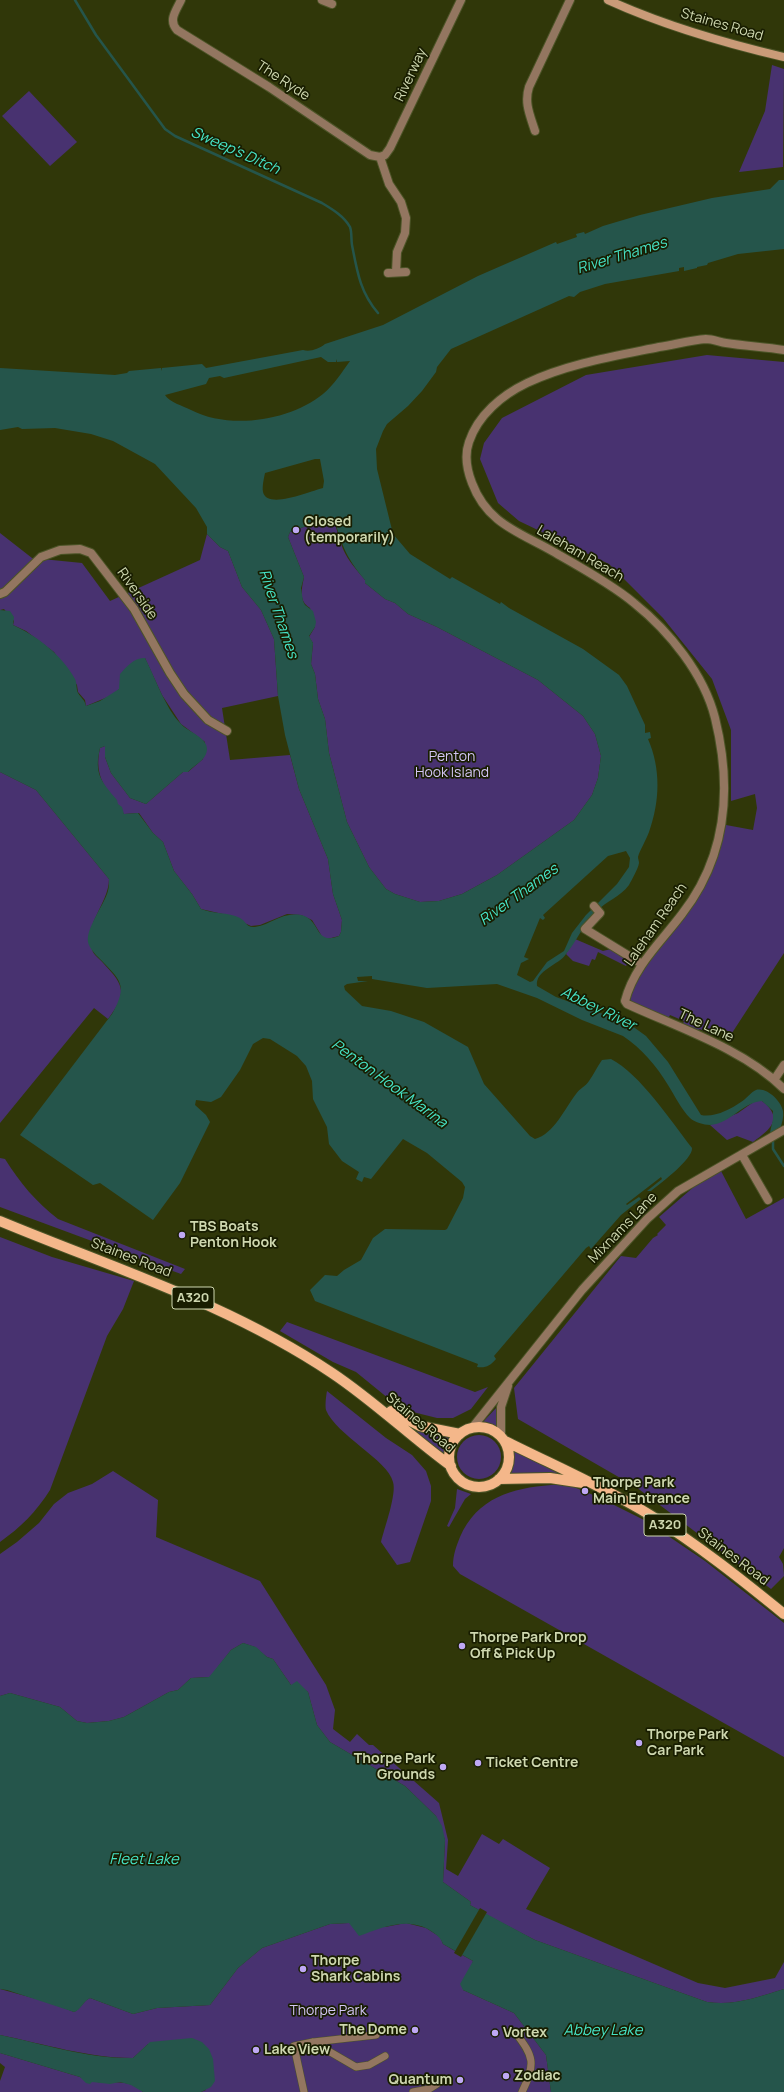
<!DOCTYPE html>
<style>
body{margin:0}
canvas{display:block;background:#303709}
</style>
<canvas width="784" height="2092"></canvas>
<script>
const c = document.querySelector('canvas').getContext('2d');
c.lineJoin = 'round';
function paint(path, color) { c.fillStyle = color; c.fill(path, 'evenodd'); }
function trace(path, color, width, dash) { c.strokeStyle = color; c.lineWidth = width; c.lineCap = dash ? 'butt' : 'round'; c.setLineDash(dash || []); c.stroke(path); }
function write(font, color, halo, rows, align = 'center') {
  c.font = font + ' Manrope,sans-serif'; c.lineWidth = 3.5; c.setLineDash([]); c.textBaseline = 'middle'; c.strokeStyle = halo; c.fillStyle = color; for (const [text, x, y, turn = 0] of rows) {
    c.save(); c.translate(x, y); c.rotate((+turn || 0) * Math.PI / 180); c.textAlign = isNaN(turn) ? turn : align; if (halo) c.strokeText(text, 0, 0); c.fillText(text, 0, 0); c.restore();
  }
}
const green = new Path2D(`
 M772 65 784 69 783 167 739 172 765 111Z
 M29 91 77 142 50 166 2 116Z
 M707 355 784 362V953L732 1033 713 1025 712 1035 700 1029 696 1031 682 1026 684 1021 670 1015 667 1021 635 1006 630 999 635 984 652 955 676 928 697 899 717 854 726 825 753 830 757 808 755 794 731 801V730L712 679 663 618 609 564 519 521 498 503 480 459 484 443 502 418 586 375Z
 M331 517C337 527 339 538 343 549 348 561 357 570 365 580V583L385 599 395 603 408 614 437 627 538 680 583 716 595 734 601 756 598 778 592 795 574 820 497 875 462 894 439 901 420 902 395 894 386 889 369 867 347 822 329 753 325 719 318 699 315 674 311 664 313 643 309 637 315 627 310 608C298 601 302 588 304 577L288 537 290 532Z
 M0 533 32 558 82 563 110 601 200 560 207 534 220 547 228 551 242 587 261 610 274 639 278 696 222 708 230 760 290 755 299 789 328 859 333 894 342 920 341 932 339 936 327 939 323 938 312 920 301 915 287 914 260 925 251 926 227 915 201 909 192 894 174 871 163 842 153 833 139 813 124 814C108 789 93 779 100 748L105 746V757L111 773 130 798 146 804 183 772H188L203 759 205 742 181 724 162 695 145 658 115 694 86 706 85 700 78 692 77 685 54 652 26 631 13 625 14 621 4 609 0 610Z
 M0 772 36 790 109 879C109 904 81 926 93 952 95 956 101 960 104 964 125 986 127 994 108 1019L94 1008 0 1123Z
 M575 939 603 951 611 949 632 960 631 962 629 961 626 966 598 952 595 960 592 959 589 966 573 961 566 954Z
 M755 1101H762C784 1118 771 1129 753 1142L737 1136 727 1140 710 1125 738 1113Z
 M0 1158 5 1159C20 1183 36 1202 58 1219L185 1269 181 1274 0 1207Z
 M721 1171 746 1219 784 1198V1548L779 1557 783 1564 784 1576 771 1589 636 1487 518 1419 514 1388 621 1256 636 1258 653 1238 658 1235 657 1234 666 1225 659 1217 696 1185Z
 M0 1237 52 1257 134 1281 123 1309 107 1336 50 1490C36 1512 21 1527 0 1542Z
 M287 1322 475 1392 488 1387 471 1409 453 1418H437L413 1412 394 1403 356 1372 333 1362 280 1331Z
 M327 1391 386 1438 412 1455 426 1471 431 1486V1501L410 1562 397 1565 381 1542C384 1529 397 1494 393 1482 388 1460 336 1435 326 1410 325 1405 326 1396 327 1391Z
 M498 1406V1430L482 1423Z
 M416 1431 451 1438 444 1456Z
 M457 1457a22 22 0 1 1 44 0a22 22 0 1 1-44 0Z
 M511 1448 569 1476 507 1475 512 1457Z
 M113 1471 158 1500 156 1537 260 1581 326 1685 335 1710 333 1729 350 1742 357 1734 369 1745H373L439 1803 448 1840 446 1869 458 1876 482 1834 499 1844 503 1839 550 1868 526 1909 698 1983 725 1988 775 1978 784 1962V1989C758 1997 735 2006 707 2002L535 1940 485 1914 462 1955 473 1961 463 1990 514 2013 546 2055 551 2092H201L206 2090 148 2044 133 2058C89 2058 44 2044 0 2035V1989L51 2003 74 2012C81 2009 83 2001 90 1998L133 2014 157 2008 210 2005 238 1968 262 1948 330 1924 349 1923 385 1927 406 1923 426 1928 440 1937 443 1944 455 1951 479 1910 470 1905 471 1902 443 1882 445 1840 436 1816 405 1786 330 1742 317 1725 308 1692 299 1685H291L273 1659 267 1657 255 1647 243 1643 231 1650 210 1677 191 1678 178 1690 169 1692 124 1717 109 1721 87 1723 77 1721 60 1707 10 1693 0 1696V1554L17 1542 39 1523 54 1504 68 1493 92 1484Z
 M551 1485H569L598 1497 646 1521 705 1561 784 1623V1757L460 1574 453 1566C453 1555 456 1547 460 1537 477 1498 512 1488 551 1485Z
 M457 1489 471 1494 465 1499 449 1527 447 1526 455 1508Z
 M0 2053 80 2077C99 2089 126 2074 143 2092H0V2081L5 2067 0 2063Z`);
const water = new Path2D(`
 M779 180H784V249L738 254 708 263 707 265 697 267V268L684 271V267L679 268V271L605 284 580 292 574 297 569 296 451 349 437 367 436 372 422 391 408 406 387 424 383 431 376 449 377 469 393 534 410 554 450 579 452 577 500 604 501 602 509 608 583 649 619 675 627 686 645 725V733L650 732 651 738 648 739C661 769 660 801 649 832 647 838 639 852 638 857 638 859 639 861 639 863 638 869 632 879 629 885 620 897 606 901 596 912 583 924 577 941 566 954 559 965 535 970 537 986L556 997 628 1023 646 1036 668 1062 701 1115C714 1118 731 1109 741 1102 746 1099 751 1092 756 1090 767 1087 781 1101 783 1111 784 1117 782 1123 780 1129L769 1137 773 1119V1111L762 1101C743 1102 730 1124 710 1125 704 1125 694 1122 690 1118 681 1109 675 1096 668 1085 656 1065 642 1049 623 1036L582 1020 537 998 497 984 427 988 372 979V976L357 977 358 981H368L347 984 344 986 345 990 362 1006 391 1011 424 1022 468 1047 484 1084 530 1136 535 1139C554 1134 565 1108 576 1094 579 1089 586 1086 589 1081 594 1074 597 1067 602 1060L611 1059C640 1074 671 1121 692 1148 693 1159 661 1183 651 1191H647L662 1179 661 1177 626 1204 627 1205 639 1197 641 1199 621 1215 591 1249 589 1246 586 1248 494 1356 496 1359C490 1366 486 1368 477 1367L478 1364 315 1301 310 1290 325 1275 337 1276 344 1270 361 1260 373 1238 385 1229 445 1230 447 1229 463 1198 465 1187 462 1182 427 1153 403 1139 371 1179 364 1177 362 1182 356 1179 359 1172 342 1161 329 1144 327 1127 313 1099 312 1081 306 1066 297 1056 270 1039 263 1038 253 1044 240 1070 221 1097 211 1102 196 1100 195 1105 206 1115 210 1122 180 1183 153 1220 100 1183 93 1185 20 1135 112 1014C129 984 120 980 98 957 94 953 89 947 88 942 86 928 104 905 108 891 109 887 109 883 109 879L36 790 0 772V610L10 611 14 617 13 625C37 636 62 655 75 679 77 683 76 689 78 693 81 698 85 700 86 706L100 701 119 689 120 674C127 666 135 657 145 658 156 679 165 708 181 724 188 732 207 737 207 749 207 760 194 765 188 772H183L146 804 130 798 111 773 105 757V746L100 748C94 774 101 781 117 800L118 804 122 807 124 814 138 813 153 833 163 842 174 871 192 894 201 909C213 914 228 912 240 918 246 921 246 928 255 927 273 924 281 912 301 915 321 919 314 946 339 936L341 932 342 920 333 894 328 859 299 789 285 735 278 696 274 639 261 610 242 587 228 551 220 547 207 534V527L196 508 155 464 113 441 91 434 55 428 22 429 18 427 0 430V368L115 375 127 373 129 371 161 368V371L162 368 202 364 206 368 303 350C310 352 319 349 325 344L383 325 478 276 556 242 557 244 577 237 576 234 584 232 585 234 603 226 640 215 712 198 770 189ZM321 357 328 362H336V359L337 362 350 361C342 372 334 385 323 394 290 421 229 430 191 410 183 406 169 402 165 395L206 384 209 378 220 376 224 378ZM315 459H320L324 481 323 488C311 491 267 510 263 492 262 486 264 478 265 473ZM331 517 332 523 336 525C343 549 349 561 365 580V583L385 599 395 603 408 614 437 627 538 680 583 716 595 734 601 756 598 778 592 795 574 820 497 875 462 894 439 901 420 902 395 894 386 889 369 867 347 822 329 753 325 719 318 699 315 674 311 664 313 643 309 636 315 627 316 622 313 611 305 605 303 601 301 588 304 577 288 537 290 532ZM626 851 630 858 629 867 617 884 586 915 572 933 564 951 547 962 533 981 530 982 517 975 521 963 529 959 524 957 540 918 543 920 545 918 543 915 608 856Z
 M243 1643 256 1647 267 1657 273 1659 291 1685 297 1681 308 1692 317 1725 330 1742 405 1786 436 1816 442 1826 445 1840 443 1882 471 1902 470 1905 535 1940 707 2002C735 2006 758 1997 784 1989V2092H551L546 2055 514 2013 463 1990 460 1984 473 1961 443 1944C440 1937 437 1935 431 1931 407 1916 382 1928 359 1936L349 1923 330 1924 262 1948 238 1968 210 2005 157 2008 133 2014 90 1998C83 2001 81 2010 74 2012L7 1990 0 1989V1696L10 1693 60 1707 77 1721 87 1723 109 1721 124 1717 169 1692 178 1690 191 1678 209 1677 231 1650Z
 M0 2035C43 2044 89 2059 133 2058L150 2042 192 2038 202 2042 209 2049 213 2059 215 2081 211 2087 201 2092H143L131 2085 120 2082 110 2084 92 2082 90 2084 86 2083 80 2077 0 2053Z`);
const pier = new Path2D(`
 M480 1908 487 1912 461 1957 454 1953Z`);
const stream = new Path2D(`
 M75 0 96 35 165 129 175 136 322 203C332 209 344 216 350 227 352 232 351 240 352 245 357 271 360 292 378 313
 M773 1139V1149L784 1166`);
const pedestrian = new Path2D(`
 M515 2032C534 2057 536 2063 522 2092
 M313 2042 356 2067 369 2065 385 2056
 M304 2092 294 2046 313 2042 376 2035
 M413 2092 429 2089 437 2084`);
const minor = new Path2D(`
 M181 0C176 11 168 20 177 30L269 87 370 155 380 157
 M322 0 332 4
 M535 131C530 115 524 103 529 87L570 0
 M380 157 385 155 390 148 461 0
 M380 157 389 184 401 202 406 218 405 233 397 252 396 272
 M388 273 406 272
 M784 350C765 347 745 346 726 343 720 342 712 339 706 339 690 340 674 345 659 347 615 356 567 364 527 383 502 395 478 415 469 442 464 456 467 470 472 483 488 526 523 533 559 555 582 568 614 586 634 603 669 631 704 674 715 718 732 787 727 856 682 914 661 942 634 966 625 1001L627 1004C679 1028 744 1049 784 1089
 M0 594 5 592 41 557 60 550 80 549 91 553 134 609 170 673 184 694 208 720 227 731
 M594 906 600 913 585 929 642 964
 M774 1080 784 1065
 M742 1155 768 1200
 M472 1428 582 1290 647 1219 678 1191 784 1130
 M501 1437V1407L508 1386`);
const secondary = new Path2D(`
 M608 0C665 26 724 43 784 57`);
const primary = new Path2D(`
 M0 1221C113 1268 229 1304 332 1373 374 1401 410 1436 451 1466
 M391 1411 420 1426 460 1434
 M449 1457a30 30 0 1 1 60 0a30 30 0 1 1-60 0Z
 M505 1441C553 1465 604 1487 650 1515 697 1544 741 1579 784 1614
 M499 1479 550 1478 583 1483`);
const markers = [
 [296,530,4,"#bfa8f4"],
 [182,1235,4,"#bfa8f4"],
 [585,1491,4,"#bfa8f4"],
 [462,1646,4,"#bfa8f4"],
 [639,1743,4,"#bfa8f4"],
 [478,1763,4,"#bfa8f4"],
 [443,1767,4,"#bfa8f4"],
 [303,1969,4,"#bfa8f4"],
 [415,2030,4,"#bfa8f4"],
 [495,2033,4,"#bfa8f4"],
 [256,2050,4,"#bfa8f4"],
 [506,2076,4,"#bfa8f4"],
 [460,2080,4,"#bfa8f4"]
];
const shields = [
 [193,1298,42],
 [665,1525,42]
];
const shieldNames = [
 ["A320",193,1298],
 ["A320",665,1525]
];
const streetNames = [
 ["Staines Road",722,25,16],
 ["Riverway",411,75,-65],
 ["The Ryde",283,81,33],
 ["Laleham Reach",580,554,30],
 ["Riverside",137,594,55],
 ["Laleham Reach",656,925,-55],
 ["The Lane",706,1026,25],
 ["Mixnams Lane",623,1228,-46],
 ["Staines Road",131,1258,21],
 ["Staines Road",420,1423,40],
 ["Staines Road",733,1557,37]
];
const poiNames = [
 ["Closed",304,522],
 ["(temporarily)",304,538],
 ["TBS Boats",190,1227],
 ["Penton Hook",190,1243],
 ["Thorpe Park",593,1483],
 ["Main Entrance",593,1499],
 ["Thorpe Park Drop",470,1638],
 ["Off & Pick Up",470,1654],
 ["Thorpe Park",647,1735],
 ["Car Park",647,1751],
 ["Thorpe Park",435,1759,"right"],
 ["Grounds",435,1775,"right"],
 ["Ticket Centre",486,1763],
 ["Thorpe",311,1961],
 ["Shark Cabins",311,1977],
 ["The Dome",407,2030,"right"],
 ["Vortex",503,2033],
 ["Lake View",264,2050],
 ["Zodiac",514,2076],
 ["Quantum",452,2080,"right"]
];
const parkNames = [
 ["Penton",452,757],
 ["Hook Island",452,773],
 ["Thorpe Park",328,2011]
];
const waterNames = [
 ["Sweep's Ditch",235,151,24],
 ["River Thames",622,256,-17],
 ["River Thames",278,614,71],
 ["River Thames",519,895,-36],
 ["Abbey River",598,1009,26],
 ["Penton Hook Marina",389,1084,36],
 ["Fleet Lake",144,1860],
 ["Abbey Lake",603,2031]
];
paint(green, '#483270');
paint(water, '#25554b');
paint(pier, '#303709');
trace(stream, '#25554b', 2.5);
trace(pedestrian, '#4c5427', 8);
trace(minor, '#4c5427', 10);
trace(secondary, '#4c5427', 10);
trace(primary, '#4c5427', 12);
trace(pedestrian, '#937660', 7);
trace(minor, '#937660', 8);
trace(secondary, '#ca9b78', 8);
trace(primary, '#f4b78a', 10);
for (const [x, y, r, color] of markers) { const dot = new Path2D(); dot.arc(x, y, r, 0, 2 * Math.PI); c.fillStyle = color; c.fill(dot); trace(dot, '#181d00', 1.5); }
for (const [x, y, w] of shields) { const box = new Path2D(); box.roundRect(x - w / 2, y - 11, w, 22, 3); c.fillStyle = '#181d00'; c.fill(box); trace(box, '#ced7af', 1); }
write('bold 13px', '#ced7af', null, shieldNames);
write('14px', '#ced7af', '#181d00', streetNames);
write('bold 14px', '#ced7af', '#181d00', poiNames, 'left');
write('14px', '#d4c6f6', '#181d00', parkNames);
write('italic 15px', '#46e3c6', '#181d00', waterNames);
</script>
